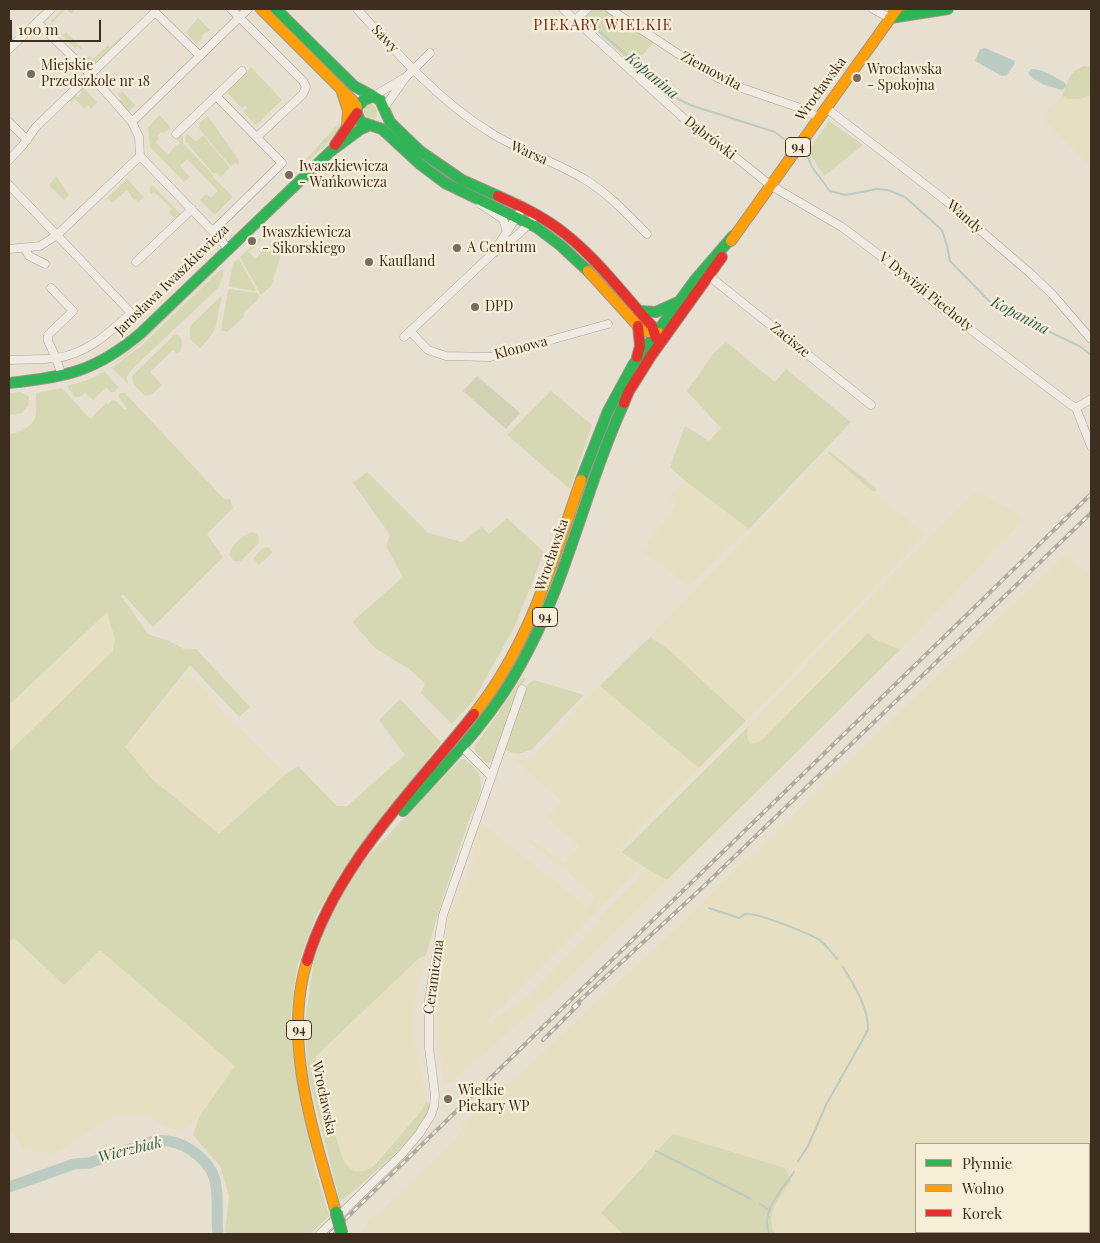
<!DOCTYPE html>
<meta charset="utf-8">
<style>
body{margin:0}
#map{position:relative;width:1100px;height:1243px;overflow:hidden;background:#e7e0d1;font-family:"Playfair Display",serif}
canvas{display:block}
.frame{position:absolute;inset:0;border:10px solid #3d2e20;pointer-events:none}
.legend{position:absolute;left:915px;top:1143px;width:175px;height:90px;box-sizing:border-box;background:#f7eed8;border:1px solid #ada18e;margin:0;padding:6px 9px;list-style:none;font-size:15px;color:#3d2e20}
.legend li{display:flex;align-items:center;gap:10px;height:25px}
.legend b{width:25px;border:1px solid #ada18e}
.scale{position:absolute;left:10px;top:20px;width:91px;height:22px;box-sizing:border-box;border:2px solid #3d2e20;border-top:0;padding-left:6px;font-size:15px;line-height:18px;white-space:nowrap;color:#3d2e20;-webkit-text-stroke:4px #f7eed8;paint-order:stroke}
</style>
<div id="map">
<canvas width="1100" height="1243"></canvas>
<div class="frame"></div>
<ul class="legend">
<li><b style="height:6px;background:#30b455"></b>Płynnie</li>
<li><b style="height:6px;background:#ff9f0a"></b>Wolno</li>
<li><b style="height:6px;background:#e5322d"></b>Korek</li>
</ul>
<div class="scale">100 m</div>
</div>
<script>
const c = document.querySelector('canvas').getContext('2d');
c.lineJoin = 'round';
function paint(path, color) { c.fillStyle = color; c.fill(path, 'evenodd'); }
function trace(path, color, width, dash) { c.strokeStyle = color; c.lineWidth = width; c.lineCap = dash ? 'butt' : 'round'; c.setLineDash(dash || []); c.stroke(path); }
function write(font, color, halo, rows, align = 'center') {
  c.font = font + ' "Playfair Display",serif'; c.lineWidth = 4.5; c.setLineDash([]); c.textBaseline = 'middle'; c.strokeStyle = halo; c.fillStyle = color; for (const [text, x, y, turn = 0] of rows) {
    c.save(); c.translate(x, y); c.rotate((+turn || 0) * Math.PI / 180); c.textAlign = isNaN(turn) ? turn : align; if (halo) c.strokeText(text, 0, 0); c.fillText(text, 0, 0); c.restore();
  }
}
const farmland = new Path2D(`
 M1091 95V168L1042 117 1062 96 1067 99H1079Z
 M828 452 872 491 926 534 746 721 668 649 650 637Z
 M684 480 749 529 689 586 642 551 676 505 670 498Z
 M975 490 1025 518 902 648 899 649 874 639 868 634 761 741 751 744 747 739V733L749 726 850 618Z
 M1066 554 1091 576V1234H363L361 1229 458 1137 464 1123 488 1100 517 1076 691 915 822 786ZM916 1144H1089V1232H916Z
 M107 611 115 639 113 651 9 752V705Z
 M187 673 234 722 286 774 219 834 151 778 125 748Z
 M600 686 699 768 620 849 641 867 481 1028 515 1005 532 992 584 938 612 904 634 882 646 866 667 880 560 987 450 1083 446 1084 444 1081 437 1039V1014L446 932 451 910 466 880 474 856V839L479 821 587 907 595 897 566 870 526 841 527 839 532 840 565 863 579 846 546 817 560 804V800L515 759 531 757Z
 M14 938 64 985 100 949 235 1066 199 1117 186 1127 178 1130 166 1127 144 1114 118 1116 104 1121 60 1150 48 1154 27 1151 22 1148 18 1139 9 1130V943Z
 M426 955 415 1000V1044L427 1101 422 1110 385 1155 366 1171 357 1172 350 1169 343 1160 321 1089 315 1057 419 957Z`);
const green = new Path2D(`
 M63 9H72L74 11 71 14 66 9 52 23 63 35 66 32 82 48 81 49 78 46 75 48 52 26 51 21Z
 M589 9H604L654 42 633 65 582 18Z
 M198 18 210 30 207 33 205 32 202 36 203 37 196 44 186 32Z
 M120 37H122L121 40 96 64 88 62 85 59 89 56 93 59 108 45 110 47Z
 M1085 66 1091 67V95L1079 99H1067L1062 96C1069 81 1068 71 1085 66Z
 M251 67 282 100 256 125 243 112 247 108 245 105 242 108 226 91Z
 M83 87 97 102 91 109 88 105 84 109 75 99 71 103 69 100 75 94 78 97 82 93 80 90Z
 M122 91 135 105 128 113 118 102 121 99 118 95Z
 M372 104 376 108 377 117 373 120 367 118 364 113V105Z
 M159 115 170 126V129L163 133 161 132 157 136 159 139 156 142 168 155 175 146 176 147 180 144 176 138 181 134 183 136V143L213 175V178L215 179 233 197 215 215 200 200 206 194 211 198 218 191 187 159 180 166 190 177 184 182 150 147 148 128Z
 M208 116 240 162 238 165 235 163 231 166 216 150 198 127 200 125 199 123Z
 M829 121 863 145 824 176 808 151Z
 M338 124 342 125C331 141 316 155 301 167L300 166Z
 M188 134 196 142 203 135 230 168 220 177 217 173H213L186 142 185 137Z
 M56 176 69 195 64 200 49 185Z
 M127 179 144 197 138 202 135 199 134 200 127 190 112 203 107 198Z
 M152 185 182 215 175 218 169 213 172 209 154 192 151 194 149 190Z
 M265 233V237L249 252 255 259 267 247 271 251 275 252 284 243V245L271 286 261 295 240 257Z
 M239 259 256 290 255 291 230 287 229 285 233 263Z
 M224 269 222 279 218 288 131 370 127 377 128 384 112 368 141 346 220 270Z
 M215 270H217L136 348 108 368 137 345Z
 M230 289 258 293 259 296 258 300 245 311 243 318 227 332 221 330 228 291Z
 M221 296 222 299C214 322 222 328 200 348L190 339V326Z
 M176 334C184 336 182 345 181 351L177 354 173 350 150 372 162 385 151 395 145 396 133 384 132 376 173 336Z
 M726 342 775 382 786 369 851 422 749 529 684 480 670 467 685 426 709 441 721 428 687 391 713 354Z
 M105 372 118 387 115 392H111L106 387 93 400 85 393 79 397H75L67 386 85 381Z
 M62 388 90 419 106 403 108 405 112 400 116 401 125 410 127 408 118 396 120 393H125L225 500 230 499 233 508 207 534 223 557 153 627 123 594 121 596 148 634 169 641 184 649H196L250 707 239 717 190 665 125 747 151 778 219 834 286 774 298 766 337 806H347L405 755 379 720 400 699 441 742 339 875 316 916 297 967 291 1012 294 1062 315 1169 329 1216 310 1234H225L229 1196 220 1166 193 1135 199 1117 235 1066 100 950 64 985 14 938 9 943V752L113 651 115 639 107 612 9 705V434C20 433 35 426 36 414 37 407 35 400 36 393Z
 M551 391 592 425 570 489 507 435Z
 M21 392 29 397 28 406 21 413 9 415V393Z
 M829 451 876 488V491H872L828 453Z
 M367 472 428 533 462 542 482 527 489 534 507 518 544 552 515 626 473 701 452 724 421 693 425 683 409 669 376 649 352 622 403 577 386 546 390 535 353 483Z
 M252 532 258 534 259 543 241 561H234L229 555C230 547 243 534 252 532Z
 M268 547 273 552 259 565 253 558 263 548Z
 M868 633 874 639 899 649 902 648 667 880C651 870 637 864 622 852L749 726C747 733 746 737 750 744L761 741Z
 M650 637 668 649 746 721 699 768 600 686Z
 M522 678H527L520 686 494 757 490 763H485L475 751V746Z
 M534 680 584 695 532 749 519 754 507 751 504 747 524 692 528 684Z
 M464 759C474 765 482 774 481 787 480 799 471 814 467 826 452 869 438 911 426 955L419 958 315 1057 321 1089 343 1160C353 1174 360 1175 375 1165L422 1110 427 1101C428 1103 429 1106 429 1108 427 1128 358 1190 340 1201L308 1075 305 1023 314 959 326 925 353 875 366 858 460 760Z
 M673 1134 785 1168 791 1181C779 1199 764 1213 775 1234H623L601 1213Z`);
const cemetery = new Path2D(`
 M477 376 520 413 506 429 463 391Z`);
const water = new Path2D(`
 M985 48 1015 61 1014 65 1007 75 1002 76 975 61 980 49Z
 M1031 69C1043 69 1055 77 1065 83L1066 87 1062 90C1051 87 1035 83 1028 73Z`);
const stream = new Path2D(`
 M585 19 678 99 690 105 775 132 784 139
 M807 155 812 167 830 191 846 195 877 189 888 190 905 197 942 230 947 246 950 261 992 304 1081 347 1091 355
 M709 908 739 918C741 917 743 915 745 914 754 911 813 935 821 941 827 946 832 953 837 959
 M656 1151 751 1199
 M798 1161 808 1146 826 1105 868 1030C868 1006 855 987 843 967
 M760 1204 769 1210
 M769 1234C760 1211 782 1190 794 1172`);
const river = new Path2D(`
 M9 1187 74 1164 89 1163 154 1141C168 1139 179 1142 191 1150 227 1174 214 1199 218 1234`);
const street = new Path2D(`
 M231 9 303 81 306 87 303 94 257 137
 M357 9C396 52 438 100 488 131 518 151 553 160 584 179 608 193 627 214 647 234
 M563 9 700 133 724 148 770 185 842 227 886 260 939 306 1071 405 1076 408 1091 399
 M610 9 686 59 714 76 733 85 806 110 819 118
 M873 9 890 18
 M575 20 587 9
 M37 22 90 74 132 122
 M9 49 51 9
 M216 96 242 71
 M374 96 404 78
 M384 108 406 77 430 53
 M826 108 945 200 1030 273 1052 294 1091 339
 M9 122 27 140
 M176 134 216 96 282 163 213 231
 M140 156 222 241 227 249
 M9 160 23 145 36 127 155 12 200 56
 M9 185 135 317
 M480 204 503 219 507 232
 M24 248 29 256 45 264
 M9 249 40 246 57 235 140 156 139 137 132 122 248 9
 M495 250 523 207
 M136 262 192 209
 M709 276 871 405
 M51 288 73 311 48 335V341L56 358 62 376
 M410 331 428 350 446 356 490 357 608 324
 M404 337 492 254C509 243 525 231 536 214
 M9 360C24 359 40 360 56 358 87 354 109 333 131 313
 M1076 408 1091 446
 M462 747 491 776
 M320 1234 402 1154 419 1134 431 1115 434 1106 435 1095 429 1047V1000L443 915 522 689`);
const fast = new Path2D(`
 M276 9 354 86 380 100 390 122 420 151 462 180 498 196
 M890 18 948 9
 M374 96 364 100 357 107V114L361 122 382 129 421 165 445 183 536 227 560 245 588 271
 M640 311 656 312 678 302
 M9 383C67 377 96 371 141 333L331 151 361 129 368 126
 M581 480 608 411 633 365 695 280 733 236
 M403 811C446 764 491 720 521 664 567 582 585 488 624 403`);
const slow = new Path2D(`
 M261 9 352 100 357 107
 M342 92 348 110 347 126
 M731 241 897 9
 M588 271 638 326 649 332 659 333
 M474 714C529 646 553 561 581 480
 M307 961C282 1043 314 1133 336 1212`);
const jam = new Path2D(`
 M335 145 357 113
 M498 196C518 205 538 214 556 227 593 253 622 293 652 326L656 338
 M637 357 640 346 638 326
 M624 403 629 391 651 356 722 257
 M307 961C336 865 413 791 474 714`);
const rail = new Path2D(`
 M573 1007 704 886 1091 513
 M543 1040 579 1004
 M330 1234 1091 494`);
const fastBridge = new Path2D(`
 M336 1212 342 1234`);
const markers = [
 [31,74,5,"#786c5e"],
 [857,78,5,"#786c5e"],
 [289,175,5,"#786c5e"],
 [252,241,5,"#786c5e"],
 [457,248,5,"#786c5e"],
 [369,262,5,"#786c5e"],
 [475,307,5,"#786c5e"],
 [448,1099,5,"#786c5e"]
];
const shields = [
 [798,147,25],
 [545,617,25],
 [299,1030,25]
];
const shieldNames = [
 ["94",798,147],
 ["94",545,617],
 ["94",299,1030]
];
const streetNames = [
 ["Sawy",385,39,47],
 ["Ziemowita",711,71,28],
 ["Wrocławska",821,89,-54],
 ["Dąbrówki",710,138,38],
 ["Warsa",529,153,24],
 ["Wandy",965,217,41],
 ["Jarosława Iwaszkiewicza",172,280,-44],
 ["V Dywizji Piechoty",926,292,39],
 ["Zacisze",790,340,39],
 ["Klonowa",521,348,-15],
 ["Wrocławska",552,555,-71],
 ["Ceramiczna",434,977,-82],
 ["Wrocławska",324,1098,78]
];
const poiNames = [
 ["Miejskie",41,66],
 ["Przedszkole nr 18",41,82],
 ["Wrocławska",867,70],
 ["- Spokojna",867,86],
 ["Iwaszkiewicza",299,167],
 ["- Wańkowicza",299,183],
 ["Iwaszkiewicza",262,233],
 ["- Sikorskiego",262,249],
 ["A Centrum",467,248],
 ["Kaufland",379,262],
 ["DPD",485,307],
 ["Wielkie",458,1091],
 ["Piekary WP",458,1107]
];
const neighbourhoodNames = [
 ["PIEKARY WIELKIE",603,25]
];
const waterNames = [
 ["Kopanina",652,76,40],
 ["Kopanina",1020,316,28],
 ["Wierzbiak",130,1150,-14]
];
paint(farmland, '#e6dfc2');
paint(green, '#d6d7b3');
paint(cemetery, '#d1d1b3');
paint(water, '#bcccc2');
trace(stream, '#bcccc2', 2);
trace(river, '#bcccc2', 11);
trace(street, '#ada599', 9);
trace(fast, '#9c958a', 12);
trace(slow, '#9c958a', 12);
trace(jam, '#9c958a', 12);
trace(street, '#efebe3', 8);
trace(fast, '#30b455', 10);
trace(slow, '#ff9f0a', 10);
trace(jam, '#e5322d', 10);
trace(rail, '#afaaa2', 4);
trace(rail, '#f7eed8', 2, [5.5]);
trace(fastBridge, '#928b80', 13, []);
trace(fastBridge, '#30b455', 11);
for (const [x, y, r, color] of markers) { const dot = new Path2D(); dot.arc(x, y, r, 0, 2 * Math.PI); c.fillStyle = color; c.fill(dot); trace(dot, '#f7eed8', 2); }
for (const [x, y, w] of shields) { const box = new Path2D(); box.roundRect(x - w / 2, y - 9.5, w, 19, 4); c.fillStyle = '#f7eed8'; c.fill(box); trace(box, '#3d2e20', 1); }
write('bold 12px', '#3d2e20', null, shieldNames);
write('14px', '#3d2e20', '#f7eed8', streetNames);
write('14px', '#3d2e20', '#f7eed8', poiNames, 'left');
c.letterSpacing = '1px';
write('15px', '#6b2e1e', '#f7eed8', neighbourhoodNames);
c.letterSpacing = '0px';
write('italic 15px', '#2f5d5a', '#f7eed8', waterNames);
</script>
